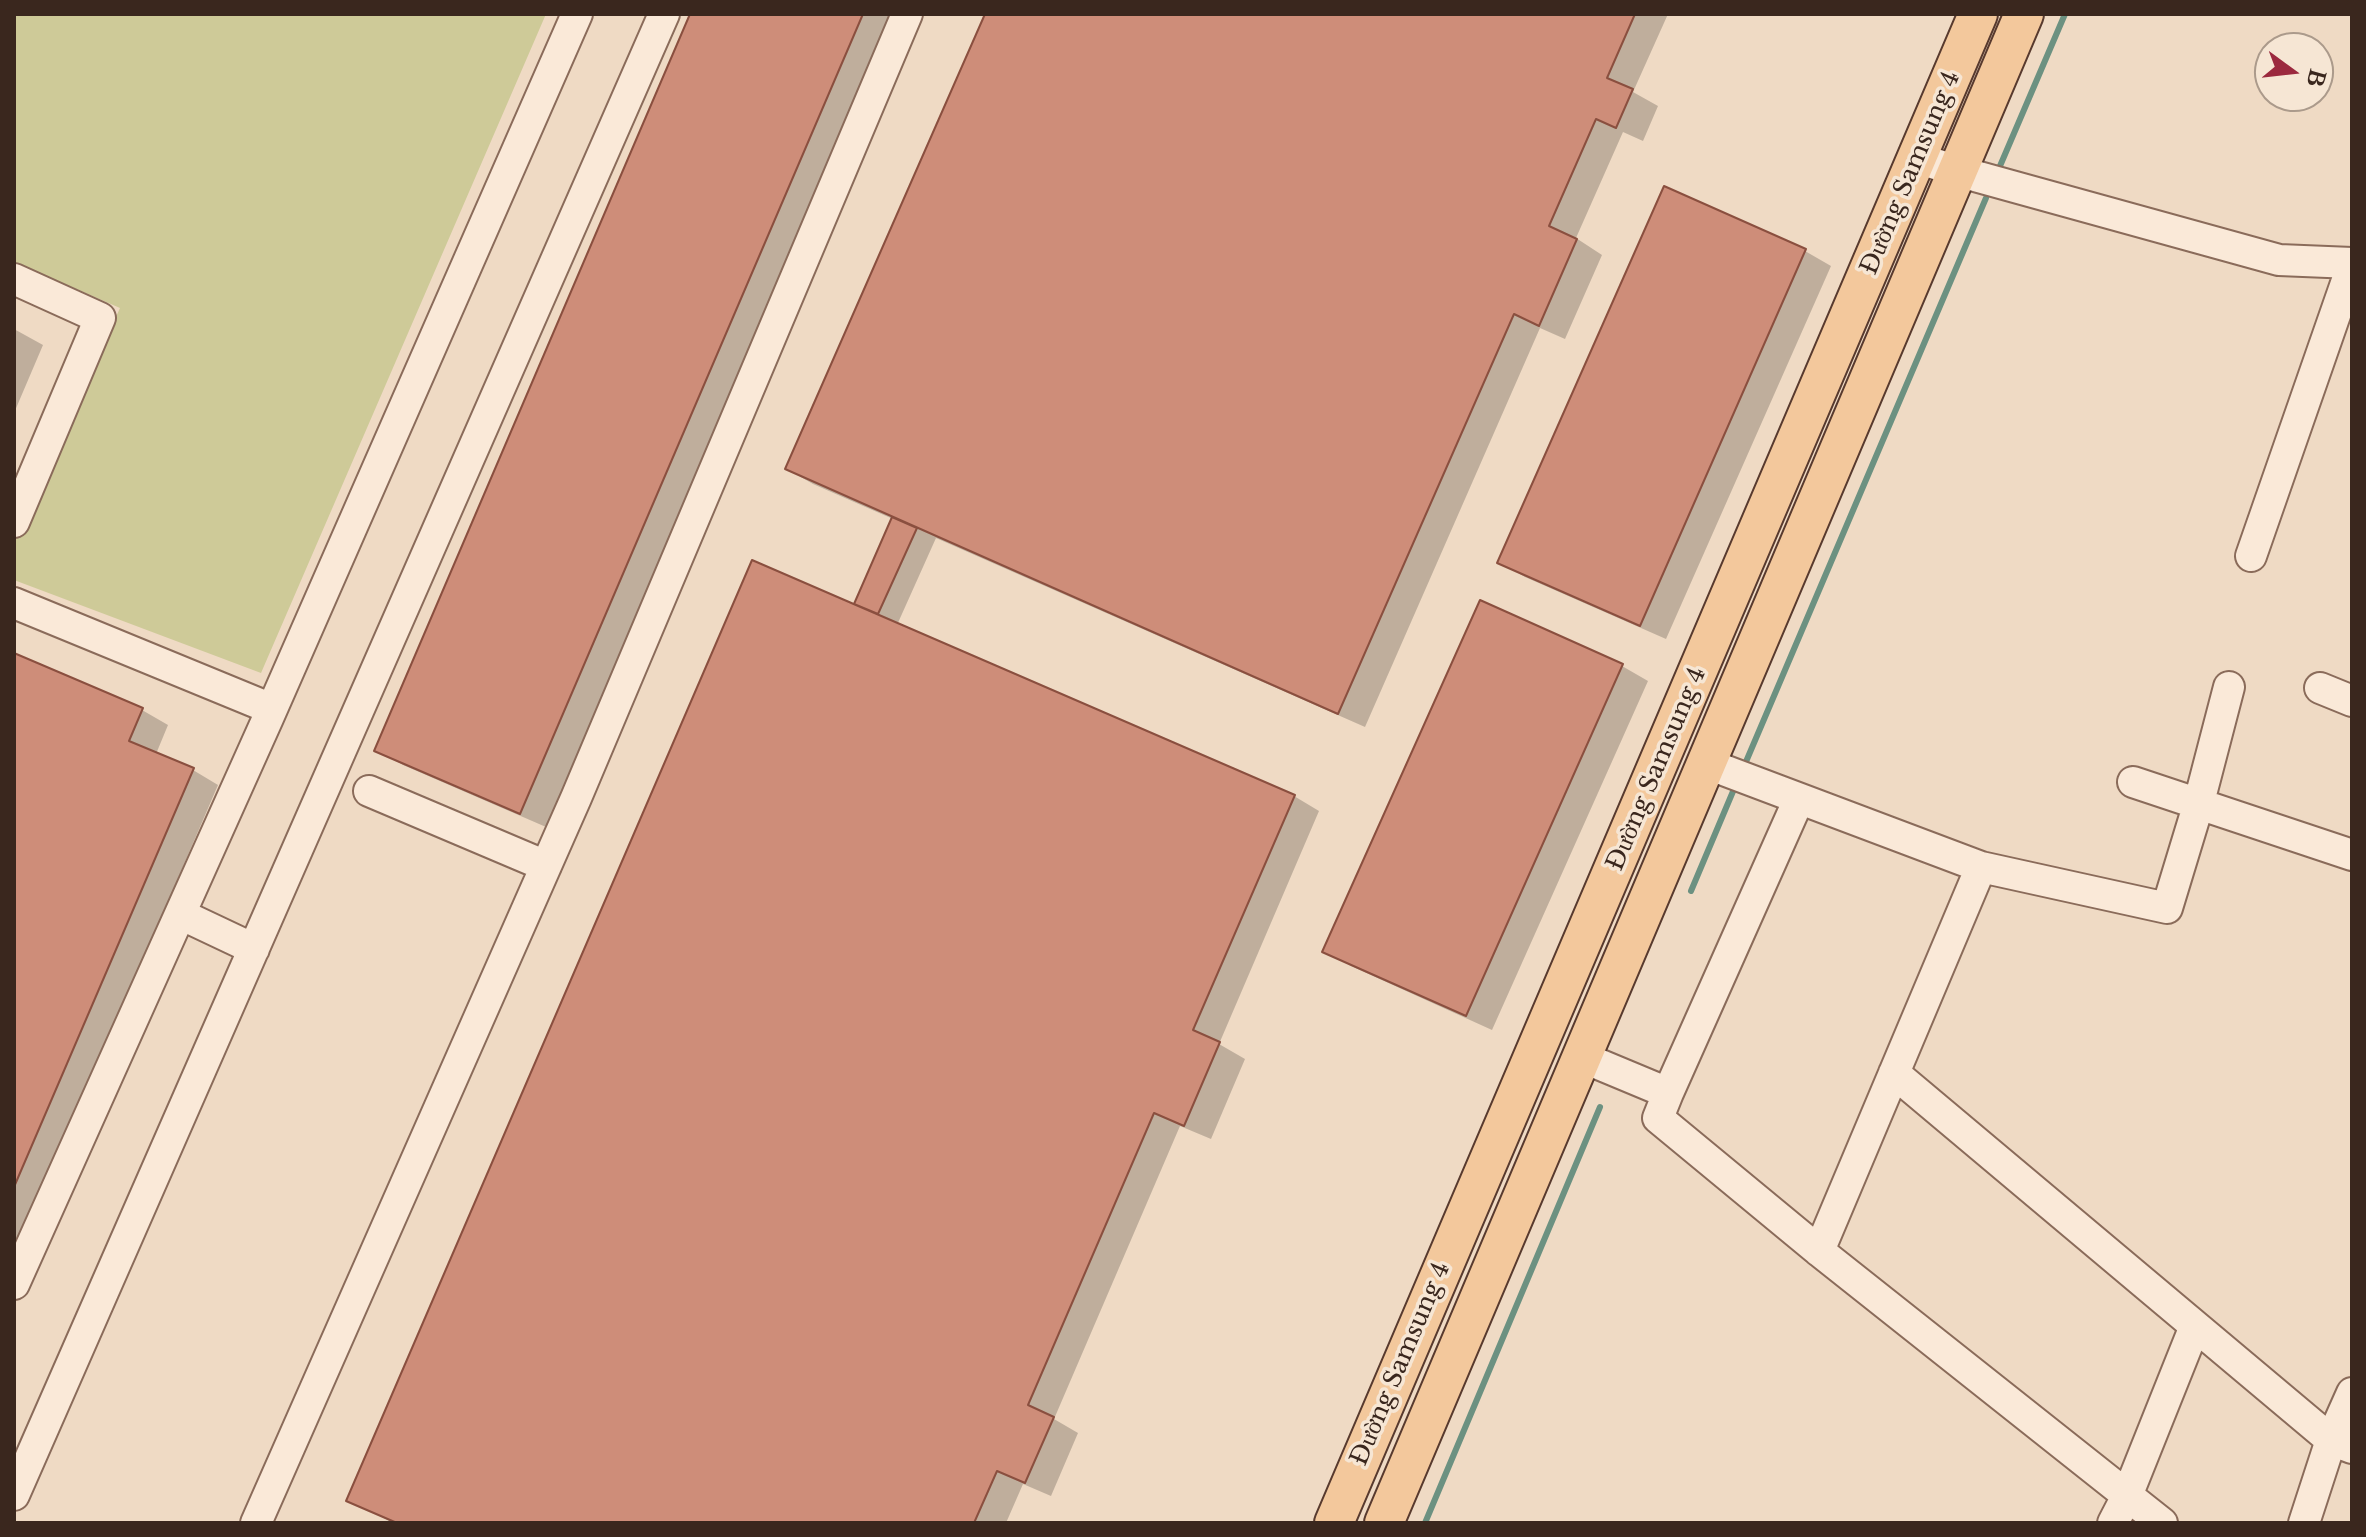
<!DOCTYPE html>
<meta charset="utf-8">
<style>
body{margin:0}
#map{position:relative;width:2366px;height:1537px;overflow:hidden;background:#efdac4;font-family:"Libre Baskerville",serif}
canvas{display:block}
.frame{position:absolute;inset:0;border:16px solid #3a271e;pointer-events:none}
.north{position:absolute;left:2254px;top:32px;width:80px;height:80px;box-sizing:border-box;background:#f6e6d4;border:2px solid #ab9a8b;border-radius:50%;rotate:105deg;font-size:22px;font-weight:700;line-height:32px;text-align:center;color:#3a271e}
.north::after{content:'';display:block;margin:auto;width:28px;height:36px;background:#9b293e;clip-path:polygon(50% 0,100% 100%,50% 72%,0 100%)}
</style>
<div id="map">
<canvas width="2366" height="1537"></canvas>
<div class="frame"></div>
<div class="north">B</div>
</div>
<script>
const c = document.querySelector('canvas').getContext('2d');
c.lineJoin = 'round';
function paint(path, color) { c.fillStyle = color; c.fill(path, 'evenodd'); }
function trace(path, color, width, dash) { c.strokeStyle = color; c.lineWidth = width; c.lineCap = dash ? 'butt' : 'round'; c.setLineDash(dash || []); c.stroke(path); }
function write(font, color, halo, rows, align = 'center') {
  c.font = font + ' "Libre Baskerville",serif'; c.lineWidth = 7; c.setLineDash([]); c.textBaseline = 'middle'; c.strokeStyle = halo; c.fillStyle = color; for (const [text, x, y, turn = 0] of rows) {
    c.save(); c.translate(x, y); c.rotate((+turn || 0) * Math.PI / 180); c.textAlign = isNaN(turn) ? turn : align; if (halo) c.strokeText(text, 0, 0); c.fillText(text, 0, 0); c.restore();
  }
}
const green = new Path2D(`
 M14 14H546L261 673 14 580V544L120 308 14 262Z`);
const shadow = new Path2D(`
 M692 14H895L546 827 403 765 377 750Z
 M987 14H1668L1633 92 1658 106 1643 141 1623 132 1576 238 1602 255 1565 339 1540 328 1365 727 936 538 897 625 1294 796 1319 811 1219 1044 1245 1059 1211 1139 1180 1126 1054 1419 1078 1433 1051 1496 1023 1484 1006 1523H393L349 1500 855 606 893 519 813 484 787 469Z
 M1665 189 1805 251 1831 266 1666 639 1525 577 1499 562Z
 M14 329 43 345 14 413Z
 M14 655 142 710 168 725 156 754 193 770 218 785 15 1258Z
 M1622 666 1648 681 1492 1030 1351 966 1325 951Z`);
const stream = new Path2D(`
 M1997 173 2065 14
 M1745 764 1986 198
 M1691 891 1734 789
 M1425 1523 1600 1107`);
const building = new Path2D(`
 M690 14H863L520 814 374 751Z
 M985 14H1635L1607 78 1633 89 1616 128 1596 119 1549 226 1577 239 1539 326 1514 314 1338 714 785 469Z
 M1664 186 1806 249 1640 626 1497 563Z
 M892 517 917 528 878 614 854 604Z
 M752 560 1295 795 1193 1030 1220 1042 1184 1126 1154 1113 1028 1405 1054 1417 1025 1483 997 1471 974 1523H397L346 1501Z
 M1480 600 1623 664 1466 1016 1322 952Z
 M14 653 143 708 129 741 194 768 14 1187Z`);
const minor = new Path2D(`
 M1917 158 1957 171 2279 260 2352 263
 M14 279 100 318 14 522
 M2251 556 2352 266
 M14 603 272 709
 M2320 688 2352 701
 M1705 763 1981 867 1819 1251
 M2133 782 2352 855
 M369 791 546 866
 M1981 867 2167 908 2198 806 2229 687
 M180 914 254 949
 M1584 1058 1668 1093 1658 1118 1819 1251 2162 1523
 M1894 1073 2331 1440 2352 1448
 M1668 1093 1799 799
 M14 1284 268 718 577 14
 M14 1495 664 14
 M256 1523 576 798 907 14
 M2113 1523 2127 1496 2195 1326
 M2304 1523 2331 1440 2352 1393`);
const major = new Path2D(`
 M1334 1523 1978 14
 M1384 1523C1599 1021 1809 516 2024 14`);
const streetNames = [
 ["Đường Samsung 4",1911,173,-67],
 ["Đường Samsung 4",1657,769,-67],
 ["Đường Samsung 4",1401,1364,-67]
];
paint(green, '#ceca98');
paint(shadow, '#0003');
trace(stream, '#6c9181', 6);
paint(building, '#ce8d79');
trace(building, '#8a4f3f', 2);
trace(minor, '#8a6b5a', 34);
trace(major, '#583a2e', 42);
trace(minor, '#fae9d8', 30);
trace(major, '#f3c89c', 38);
write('24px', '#3a271e', '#f6e6d4', streetNames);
</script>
